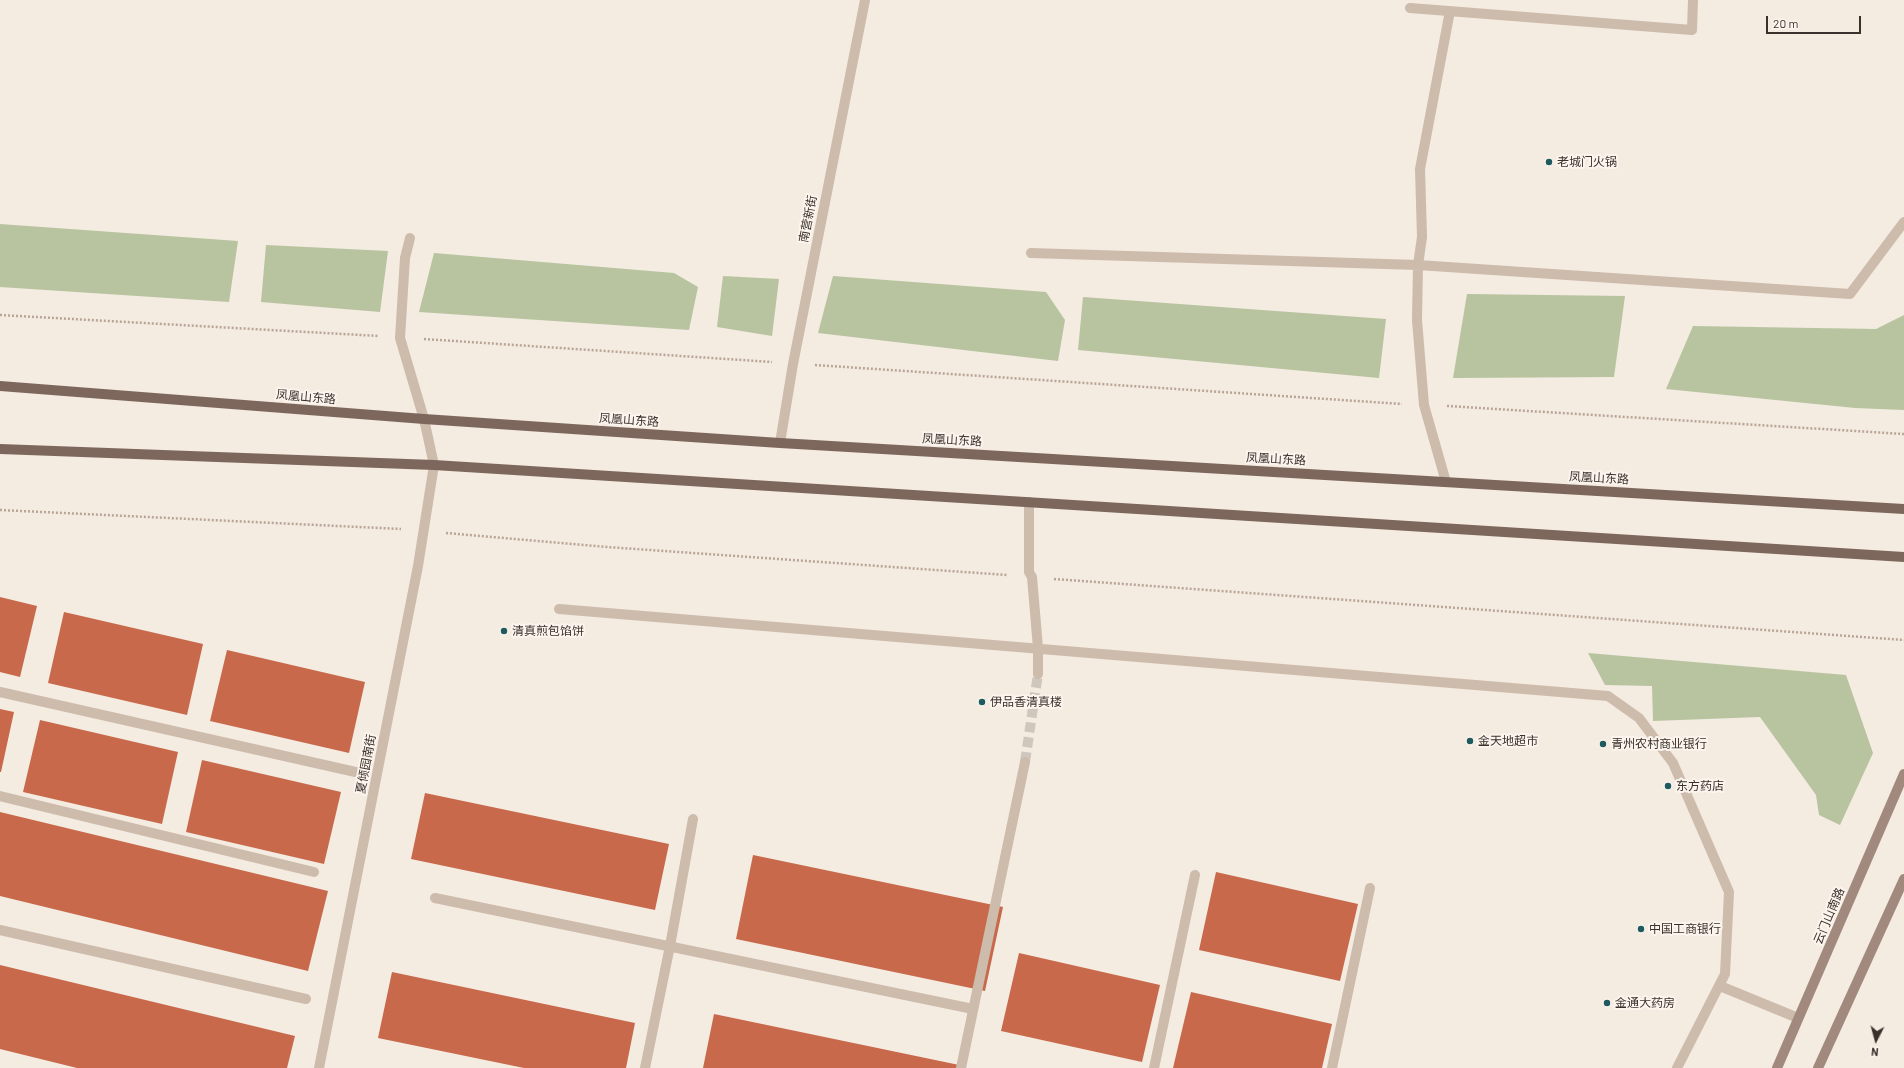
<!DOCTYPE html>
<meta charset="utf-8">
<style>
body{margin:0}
#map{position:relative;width:1904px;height:1068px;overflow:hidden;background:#f4ebe1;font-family:Barlow,sans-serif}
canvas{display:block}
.north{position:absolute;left:1856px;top:1020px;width:40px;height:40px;-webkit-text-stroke:3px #fbf5ee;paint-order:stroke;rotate:186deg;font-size:11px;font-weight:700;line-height:16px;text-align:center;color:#3b302b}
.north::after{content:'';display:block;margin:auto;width:14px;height:18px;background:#3b302b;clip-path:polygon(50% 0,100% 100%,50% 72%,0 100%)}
.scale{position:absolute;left:1766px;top:16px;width:95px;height:18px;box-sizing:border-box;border:2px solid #3b302b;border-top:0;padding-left:5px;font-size:12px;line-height:14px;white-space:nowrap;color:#3b302b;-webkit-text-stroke:3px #fbf5ee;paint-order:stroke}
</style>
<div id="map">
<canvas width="1904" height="1068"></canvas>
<div class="north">N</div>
<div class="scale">20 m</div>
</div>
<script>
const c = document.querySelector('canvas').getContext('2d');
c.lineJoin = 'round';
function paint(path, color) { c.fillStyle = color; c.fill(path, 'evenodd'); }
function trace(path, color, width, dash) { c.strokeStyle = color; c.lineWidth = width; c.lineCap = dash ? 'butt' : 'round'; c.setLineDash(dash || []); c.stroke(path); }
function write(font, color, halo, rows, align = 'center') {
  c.font = font + ' Barlow,"Noto Sans SC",sans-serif'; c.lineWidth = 4; c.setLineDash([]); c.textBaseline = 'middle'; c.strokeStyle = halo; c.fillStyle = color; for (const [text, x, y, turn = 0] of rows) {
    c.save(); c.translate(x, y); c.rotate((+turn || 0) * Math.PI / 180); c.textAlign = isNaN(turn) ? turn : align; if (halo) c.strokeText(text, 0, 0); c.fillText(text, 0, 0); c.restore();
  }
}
const green = new Path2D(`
 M0 224 238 241 229 302 0 287Z
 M266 245 388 251 380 312 261 302Z
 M434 253 674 273 698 287 689 330 419 312Z
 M723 276 779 279 772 336 717 327Z
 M833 276 1046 292 1065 320 1058 361 818 333Z
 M1467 294 1625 296 1614 377 1453 378Z
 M1083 297 1386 319 1379 378 1078 350Z
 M1904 315V410L1855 408 1666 389 1693 326 1876 329Z
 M1588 653 1846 675 1873 753 1840 825 1819 815 1816 795 1760 717 1653 721 1652 686 1605 685Z`);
const building = new Path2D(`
 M0 597 37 606 20 677 0 672Z
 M64 612 203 644 187 715 48 683Z
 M227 650 365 682 349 753 210 721Z
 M0 709 14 712 1 772H0Z
 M40 720 178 752 162 824 23 792Z
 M202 760 341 792 324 864 186 832Z
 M425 793 669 844 655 910 411 859Z
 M0 812 328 891 308 971 0 896Z
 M753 855 1003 907 985 991 736 939Z
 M1216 872 1358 904 1340 981 1199 950Z
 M1019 953 1160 985 1142 1062 1001 1031Z
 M0 965 295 1036 287 1068H77L0 1049Z
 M392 972 635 1023 626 1068H524L378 1038Z
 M1191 992 1332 1024 1322 1068H1173Z
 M714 1014 964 1066V1068H703Z`);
const minorTunnel = new Path2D(`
 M1025 762 1038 674`);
const path = new Path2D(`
 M0 315 379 336
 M424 339 772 362
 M815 365 1402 404
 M1447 406 1904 434
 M0 510 401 529
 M446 533 607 547 1007 575
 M1054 579 1904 640`);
const service = new Path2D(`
 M410 238 405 258 400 338 424 419
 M0 692 360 773
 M0 796 314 872
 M435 898 973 1009
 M0 930 306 999
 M645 1068 670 946 693 819
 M1154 1068 1195 875
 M1332 1068 1370 888`);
const minor = new Path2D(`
 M1410 8 1692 30 1693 0
 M1031 253 1418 265 1850 294 1904 222
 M780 443 793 364 865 0
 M1446 482 1424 405 1417 320 1418 265 1422 237 1420 169 1450 11
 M1029 502V572L1032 577 1038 648V674
 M559 609 1608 696 1639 718 1673 763 1729 892 1725 974 1677 1068
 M1720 986 1798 1018
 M319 1068 418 566 434 465 424 419
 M961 1068 1025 762`);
const secondary = new Path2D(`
 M1777 1068 1904 774
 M1818 1068 1904 879`);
const primary = new Path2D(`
 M0 386 424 419 780 443 1904 509
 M0 449 434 465 1904 557`);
const markers = [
 [1549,162,4,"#1f5a5e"],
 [504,631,4,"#1f5a5e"],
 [982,702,4,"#1f5a5e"],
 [1470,741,4,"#1f5a5e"],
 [1603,744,4,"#1f5a5e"],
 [1668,786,4,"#1f5a5e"],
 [1641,929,4,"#1f5a5e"],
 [1607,1003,4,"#1f5a5e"]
];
const poiNames = [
 ["老城门火锅",1557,162],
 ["清真煎包馅饼",512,631],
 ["伊品香清真楼",990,702],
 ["金天地超市",1478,741],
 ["青州农村商业银行",1611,744],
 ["东方药店",1676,786],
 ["中国工商银行",1649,929],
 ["金通大药房",1615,1003]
];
const streetNames = [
 ["南营新街",808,219,-79],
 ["凤凰山东路",306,397,5],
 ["凤凰山东路",629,420,4],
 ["凤凰山东路",952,440,3],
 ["凤凰山东路",1276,459,3],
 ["凤凰山东路",1599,478,3],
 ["夏倾园南街",366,764,-79],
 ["云门山南路",1829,916,-67]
];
paint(green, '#b8c4a0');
paint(building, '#c8694b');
trace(minorTunnel, '#cfc6bd', 10, [10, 5]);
trace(path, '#b9a596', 2.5, [2, 2]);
trace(service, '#cdbbac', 10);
trace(minor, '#cdbbac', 10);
trace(secondary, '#a18a7d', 10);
trace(primary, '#7d675c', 10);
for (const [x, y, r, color] of markers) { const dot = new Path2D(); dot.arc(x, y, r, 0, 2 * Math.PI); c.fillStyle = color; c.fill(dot); trace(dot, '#fbf5ee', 1.5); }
write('12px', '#3b302b', '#fbf5ee', poiNames, 'left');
write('12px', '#3b302b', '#fbf5ee', streetNames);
</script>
